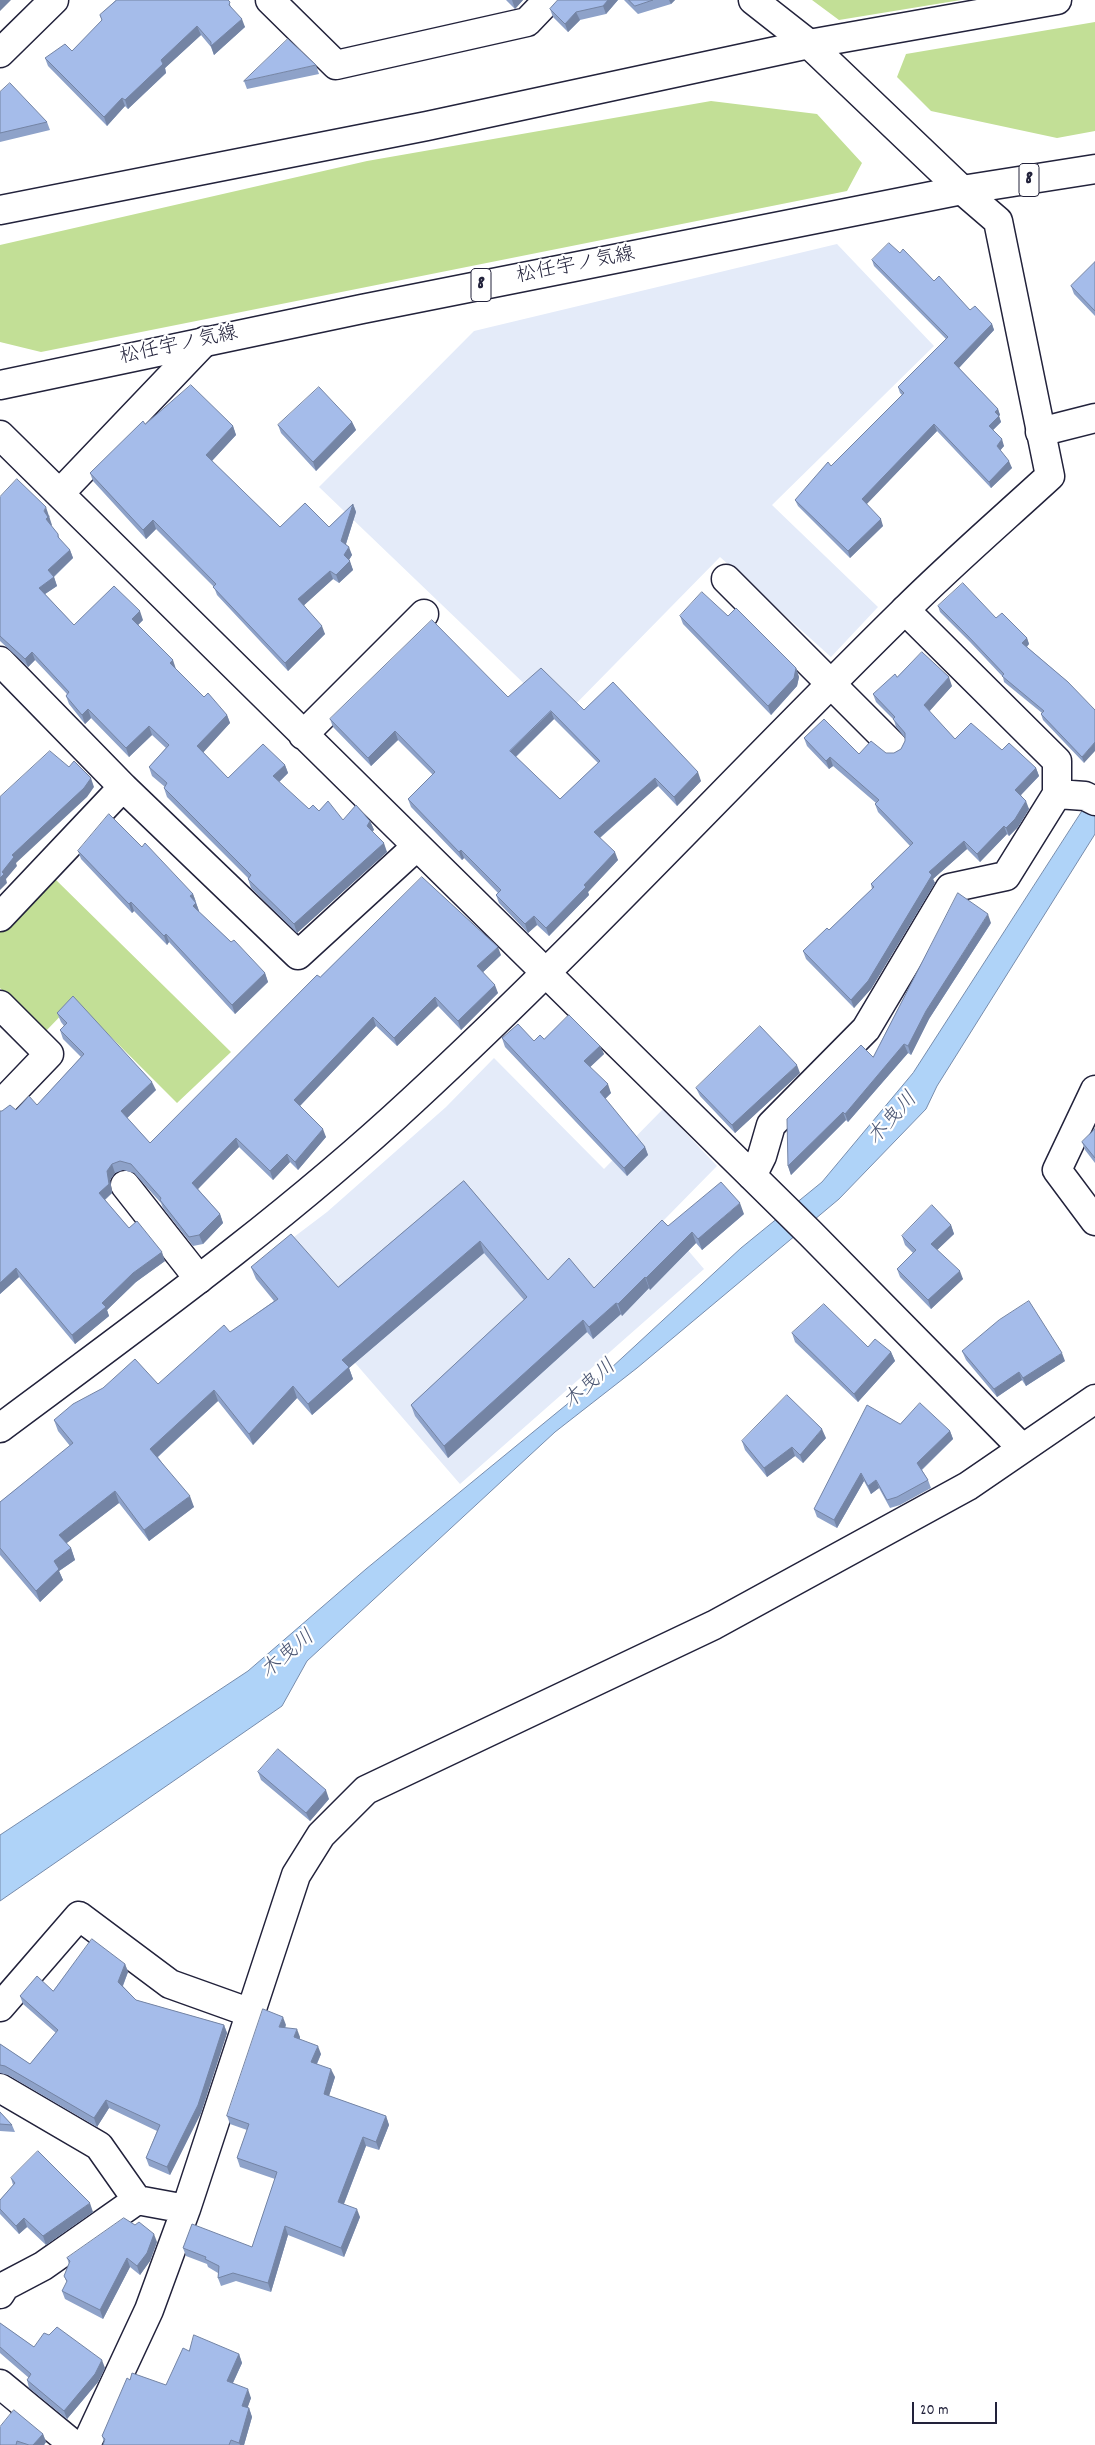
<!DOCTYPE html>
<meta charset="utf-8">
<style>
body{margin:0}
#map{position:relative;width:1095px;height:2445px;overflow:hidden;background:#fff;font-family:Dekko,sans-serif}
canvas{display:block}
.scale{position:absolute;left:912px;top:2402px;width:85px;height:22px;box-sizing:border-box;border:2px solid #22223b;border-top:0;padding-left:6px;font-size:15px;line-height:18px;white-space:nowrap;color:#22223b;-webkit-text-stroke:4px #fff;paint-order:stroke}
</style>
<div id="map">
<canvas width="1095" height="2445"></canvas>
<div class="scale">20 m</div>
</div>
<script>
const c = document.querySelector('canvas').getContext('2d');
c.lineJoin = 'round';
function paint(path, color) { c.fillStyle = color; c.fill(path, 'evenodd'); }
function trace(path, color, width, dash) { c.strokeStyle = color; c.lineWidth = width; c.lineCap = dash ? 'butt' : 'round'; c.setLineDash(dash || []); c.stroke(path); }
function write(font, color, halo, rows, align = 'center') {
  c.font = font + ' Dekko,"Klee One",sans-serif'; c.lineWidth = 4.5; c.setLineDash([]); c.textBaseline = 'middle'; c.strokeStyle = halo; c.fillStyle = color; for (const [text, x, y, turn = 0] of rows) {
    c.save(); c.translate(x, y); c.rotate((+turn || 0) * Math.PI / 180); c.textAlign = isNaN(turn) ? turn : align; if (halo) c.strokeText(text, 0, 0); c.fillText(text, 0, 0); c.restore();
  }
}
const built = new Path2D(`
 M837 244 934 346 772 505 878 607 831 657 720 557 561 719 319 487 474 331Z
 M494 1058 604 1169 663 1109 717 1166 663 1221 704 1269 460 1484 265 1259 327 1212 446 1107Z`);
const green = new Path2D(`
 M812 0H961L839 20Z
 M1095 22V131L1057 138 931 111 897 77 906 54Z
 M711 101 817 114 862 163 847 191 41 352 0 342V245L367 161Z
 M53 877 231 1052 177 1103 75 1001 44 1033 0 988V929Z`);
const water = new Path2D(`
 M1095 791V834L937 1086 926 1109 839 1199 637 1368 555 1432 307 1661 282 1706 0 1901V1835L248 1671 366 1569 610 1369 741 1248 822 1182 913 1073Z`);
const street = new Path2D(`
 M270 0 336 65 527 22 548 0
 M0 53 54 0
 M1040 432 1095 418
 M0 435 810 1233 1021 1447
 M60 493 205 341
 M726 579 893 746
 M0 661 123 787 298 955 416 847
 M303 735 424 614
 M1057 794 1085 796 1095 801
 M0 917 123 787
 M0 1005 49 1054 0 1105
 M1095 1090 1057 1170 1095 1221
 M752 1176 762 1156 771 1125 866 1029 950 888 1006 876 1057 794V761L905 610
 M125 1185 199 1279
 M0 2007 79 1916 170 1984 251 2013
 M0 2088 99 2146 137 2200
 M0 2294 5 2286 43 2266 137 2200 186 2209
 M0 2384 74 2445
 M86 2445 149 2310 186 2209 296 1875 321 1835 366 1790 714 1625 968 1486 1095 1399`);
const secondary = new Path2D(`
 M0 1428C141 1323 284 1220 413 1100 583 943 739 773 903 612 950 565 1001 521 1050 476L998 221 962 190 809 44 753 0`);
const primary = new Path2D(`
 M0 210 427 126 809 44 1057 0
 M0 385 362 309 962 190 1095 169`);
const wall = new Path2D(`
 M116 0H228L232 9 245 27 214 55 211 47 201 35 165 68 166 73 128 109 125 106 107 126 48 66 45 58 72 51 102 21 100 15Z
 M506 0H523L515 9Z
 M558 0H618L606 14 580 20 568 32 553 17 550 9Z
 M624 0H675L671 4 638 14Z
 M316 65 319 74 247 89 244 81Z
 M0 92 47 122 50 130 0 142Z
 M900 253 934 281 970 310 992 324 994 330 959 368 998 409 1000 415 999 416 1001 422 993 430 1004 446 1000 450 1012 468 991 488 937 431 866 504 883 526 850 558 798 506 795 500 831 466 902 395 900 393 898 387 946 339 874 266 872 260Z
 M1095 262V316L1074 294 1071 286Z
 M352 422 356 430 316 471 281 433 278 425Z
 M145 424 233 426 236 435 212 461 280 527H329L353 504 356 512 346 544 352 555 349 560 353 570 339 583 333 579 304 605 325 634 288 671 217 595 214 587 156 529 146 539 93 481 90 473Z
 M0 497 50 516 49 517 51 526 58 534 60 540 70 550 73 558 54 577 57 586 45 594 74 625 143 620 138 625 176 669 204 697 227 715 230 723 203 752 228 778 285 765 288 773 279 782 309 809 319 811 343 820 370 821 374 830 372 831 387 852 297 933 251 888 248 879V878L167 797 164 788 165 787 152 776 149 767 166 748 152 735 129 757 91 718 85 724 69 704 66 696 67 694 35 660 28 667 0 641Z
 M938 606 996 618 1027 638 1029 644 1027 647 1068 682 1084 763 1043 720 1041 714 1042 713 1004 682 1003 677 970 642 940 612Z
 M680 616H728L796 668 799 677 797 686 771 715 683 624Z
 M897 677 952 686 929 711 955 739 1002 750 1036 768 1039 776 1021 795 1029 809 1018 827 1009 836 1007 834 980 862 967 849 933 879 935 883 871 989 854 1008 806 959 803 951 829 930 872 889 871 884 910 846 878 812 875 804 876 803 833 766 829 769 807 746 804 738 859 754 894 753 901 749 905 741V738L896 727 894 720 876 702 873 694Z
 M508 697 584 710 701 781 677 806 658 786 600 838 618 860 588 892 589 895 549 936 537 925 528 933 499 903 496 895 498 893 464 858 462 860 411 807 408 799 433 775 398 740 371 766 333 727 330 719ZM554 719 598 763 560 799 516 757Z
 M142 847 193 894 199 911V912L265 973 268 982 235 1014 169 942 167 945 134 911 132 913 81 859 78 851Z
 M991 923 929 1019 911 1055 908 1053 848 1122 846 1120 791 1175 788 1166 873 1057Z
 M501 955 483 972 498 993 461 1030 438 1006 397 1046 376 1026 300 1106 326 1137 298 1170 290 1162 273 1180 239 1147 198 1189 220 1214 223 1223 203 1244 193 1246 163 1208 161 1203 134 1173 123 1170 115 1173 110 1180 112 1193 105 1200 129 1228 165 1261 136 1282 107 1310 109 1316 75 1344 19 1277 0 1294V1111L16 1110 37 1105 81 1057 63 1039 60 1030 64 1026 61 1022 57 1013 156 1090 127 1118 150 1143 320 977Z
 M502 1038 534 1041 544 1039 600 1046 604 1054 590 1067 611 1093 605 1099 645 1147 648 1155 627 1176 505 1047Z
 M800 1073 735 1133 700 1096 696 1088Z
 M1095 1129V1163L1085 1150 1082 1142Z
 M464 1181 548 1280 594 1288 668 1226 744 1214 702 1250 696 1243 650 1290 649 1288 622 1316 621 1314 593 1339 587 1332 448 1458 415 1416 411 1405 524 1300 484 1253 349 1368 353 1379 312 1415 297 1398 253 1445 218 1401 158 1457 194 1507 149 1541 119 1503 66 1543 71 1548 75 1560 59 1571 63 1580 40 1602 0 1555V1502L70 1446 58 1431 54 1420 158 1384 274 1301 256 1279 251 1267 338 1287Z
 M951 1225 954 1234 937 1250 963 1279 931 1309 900 1277 897 1269 913 1253 905 1245 902 1236Z
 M792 1333 891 1352 895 1361 858 1402 795 1342Z
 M962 1351 1065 1361 1026 1386 1022 1380 997 1397 966 1360Z
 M900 1424 950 1431 953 1439 922 1470 928 1480 931 1488 900 1505 890 1508 879 1488 871 1494 864 1481 837 1528 817 1517 814 1509Z
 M826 1438 803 1463 795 1456 767 1477 745 1450 742 1441Z
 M258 1772 329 1799 310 1821 261 1780Z
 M125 1964 128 1972 123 1986 136 2000 224 2025 227 2033 201 2113 170 2175 149 2166 146 2158 157 2131 109 2108 97 2127 8 2075 0 2073V2044L30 2064 56 2033 23 2004 20 1996 53 1991Z
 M286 2025 285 2028 300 2037V2039L321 2054 317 2064 335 2077 329 2096 386 2116 389 2125 379 2150 366 2146 344 2204 360 2217 344 2257 288 2235 271 2292 236 2281 221 2286 218 2278V2273L208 2267 207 2264 186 2256 183 2248 252 2247 275 2179 240 2167 237 2158 247 2130 230 2124 227 2116Z
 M0 2112 12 2125 15 2132 0 2131Z
 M11 2178 93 2212 46 2245 27 2227 19 2234 0 2214V2200L13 2185Z
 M157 2242 150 2261 140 2275 130 2267 103 2319 65 2299 62 2291 67 2283 64 2276 69 2264 67 2258Z
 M0 2323 34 2347 105 2368 98 2382 67 2419 29 2388 27 2380 29 2378 0 2353Z
 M189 2351 239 2354 242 2363 233 2383 251 2398 247 2408H249L252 2417 244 2445H103L104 2442 102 2436 130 2380 166 2385Z
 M43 2434 46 2442 44 2445H0Z`);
const shadedWall = new Path2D(`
 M0 0H11L0 11Z
 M512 0H523L515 9Z
 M608 0H618L606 14 603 6Z
 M669 0H675L671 4Z
 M576 12 580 20 568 32 565 24Z
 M242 19 245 27 214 55 211 46Z
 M197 26 201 35 165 68 166 73 128 109 125 100 161 60Z
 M122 98 125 106 107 126 104 117Z
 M992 324 994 330 957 370 954 363Z
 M998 409 1000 415 999 416 1001 422 991 432 989 426 995 412Z
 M352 422 356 430 316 471 313 462Z
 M934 424 937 431 865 506 862 499Z
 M233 426 236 435 209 464 206 455Z
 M1002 439 1004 446 999 452 997 446Z
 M1009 461 1012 468 991 488 989 482Z
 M353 504 356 512 344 550 341 541Z
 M46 507 52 525 49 528 44 511Z
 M881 519 883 526 850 558 848 551Z
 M153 520 156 529 146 539 143 530Z
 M349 547 352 555 347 563 344 555Z
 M70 550 73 558 51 579 48 570Z
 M350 561 353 570 339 583 336 575Z
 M330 571 333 579 301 608 298 599Z
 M54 577 57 586 42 596 39 588Z
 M140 611 143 620 135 628 132 619Z
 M322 626 325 634 288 671 285 663Z
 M1027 638 1029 644 1024 649 1022 643Z
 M32 652 35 660 28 667 25 659Z
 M173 660 176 669 170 663Z
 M796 668 799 677 797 686 771 715 768 706Z
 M949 677 952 686 927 714 924 705Z
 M88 709 91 718 85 724 82 715Z
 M551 711 554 719 513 759 510 751Z
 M227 715 230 723 201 755 197 746Z
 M149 726 152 735 129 757 126 748Z
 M395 731 398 740 371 766 368 758Z
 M1095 742V751L1084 763 1082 757Z
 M830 757 833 766 829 769 826 761Z
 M285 765 288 773 276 785 273 776Z
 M1036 768 1039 776 1018 798 1015 790Z
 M698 772 701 781 677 806 674 797Z
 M91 778 94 787 87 797 16 863 17 866 6 879 7 883 0 890V878L2 872 12 855Z
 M655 778 658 786 597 840 594 832Z
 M1026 801 1029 809 1018 827 1009 836 1006 828Z
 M370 821 374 830 370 834 367 826Z
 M1004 826 1007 834 980 862 977 854Z
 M964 841 967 849 933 879 935 883 871 989 854 1008 851 1000 929 872Z
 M384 843 387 852 297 933 294 924Z
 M461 850 464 858 462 860 459 852Z
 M615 852 618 860 588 892 589 895 549 936 546 928 584 885Z
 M193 894 196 902 190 896Z
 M131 902 134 911 132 913 129 904Z
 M196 903 199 911 196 915 193 906Z
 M988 914 991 923 929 1019 911 1055 908 1046 926 1011Z
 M534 916 537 925 528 933 525 924Z
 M166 934 169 942 167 945 164 936Z
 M498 947 501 955 480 975 477 966Z
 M265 973 268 982 235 1014 232 1005Z
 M495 985 498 993 461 1030 458 1021Z
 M435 997 438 1006 397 1046 394 1038Z
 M373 1017 376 1026 297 1109 294 1100Z
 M904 1044 908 1053 848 1122 845 1114Z
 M600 1046 604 1054 587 1070 584 1061Z
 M797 1065 800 1073 735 1133 732 1125Z
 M152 1082 156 1090 125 1120 121 1111Z
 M608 1084 611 1093 603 1101 600 1092Z
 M843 1112 846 1120 791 1175 788 1166Z
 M323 1129 326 1137 298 1170 295 1162Z
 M236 1138 239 1147 195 1192 192 1183Z
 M645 1147 648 1155 627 1176 624 1168Z
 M287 1154 290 1162 273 1180 270 1171Z
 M112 1164 115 1173 110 1180 112 1193 102 1202 99 1193 107 1171Z
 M740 1203 744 1214 702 1250 698 1239Z
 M220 1214 223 1223 203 1244 199 1235Z
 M951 1225 954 1234 934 1253 931 1244Z
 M692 1232 696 1243 650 1290 646 1278Z
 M480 1241 484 1253 349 1368 353 1379 312 1415 308 1404 342 1360Z
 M162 1252 165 1261 136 1282 107 1310 109 1316 75 1344 72 1335 102 1303 133 1273Z
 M16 1268 19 1277 0 1294V1283Z
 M960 1271 963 1279 931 1309 928 1300Z
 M645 1277 649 1288 622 1316 618 1304Z
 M616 1303 621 1314 593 1339 589 1327Z
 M583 1320 587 1332 448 1458 444 1446Z
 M891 1352 895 1361 858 1402 854 1394Z
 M1062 1353 1065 1361 1026 1386 1023 1378Z
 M1019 1372 1022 1380 997 1397 994 1389Z
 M293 1386 297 1398 253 1445 249 1434Z
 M214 1390 218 1401 154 1460 150 1449Z
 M822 1429 826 1438 803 1463 800 1455Z
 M950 1431 953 1439 920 1471 917 1463Z
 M792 1447 795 1456 767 1477 764 1468Z
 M861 1473 864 1481 837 1528 834 1520Z
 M876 1480 879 1488 871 1494 868 1486Z
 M115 1491 119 1503 63 1546 59 1535Z
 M190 1496 194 1507 149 1541 144 1530Z
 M71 1548 75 1560 59 1571 63 1580 40 1602 36 1591 54 1561Z
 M326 1790 329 1799 310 1821 306 1813Z
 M125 1964 128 1972 121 1990 118 1982Z
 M283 2017 286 2025 282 2035 279 2027Z
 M224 2025 227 2033 201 2113 170 2175 167 2167Z
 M297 2029 300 2037 298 2045 294 2037Z
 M318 2046 321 2054 314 2070 311 2062Z
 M331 2069 335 2077 327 2102 324 2094Z
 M106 2100 109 2108 97 2127 94 2118Z
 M386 2116 389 2125 379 2150 376 2142Z
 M363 2137 366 2146 341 2211 338 2202Z
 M90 2203 93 2212 46 2245 43 2236Z
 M357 2209 360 2217 344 2257 341 2248Z
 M24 2218 27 2227 19 2234 16 2226Z
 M285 2226 288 2235 271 2292 268 2283Z
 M154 2234 157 2242 150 2261 140 2275 137 2266Z
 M127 2258 130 2267 103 2319 100 2310Z
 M239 2354 242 2363 230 2389 227 2381Z
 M102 2360 105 2368 98 2382 67 2419 64 2411Z
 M248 2389 251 2398 245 2415 242 2406Z
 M249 2408 252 2417 244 2445H240L239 2443Z
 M43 2434 46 2442 44 2445H33Z`);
const building = new Path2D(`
 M117 0H228L230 2 229 5 242 19 211 46V42L197 26 161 60 163 64 125 100 122 98 104 117 45 58 65 44 72 51 102 20 100 15Z
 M558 0H608L603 6 576 12 565 24 550 9Z
 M629 0H653L635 6Z
 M288 39 316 65 244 81Z
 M10 83 47 122 0 133V92Z
 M889 243 900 253 903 249 934 281 939 276 970 310 975 306 992 324 954 363 998 409 995 412 999 416 989 426 1002 439 997 446 1009 461 989 482 934 424 862 499 881 519 848 551 795 500 828 462 831 466 904 393 898 387 948 337 872 260Z
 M1095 262V311L1071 286Z
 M191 385 233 426 206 455 280 527 305 503 329 527 353 504 341 541 349 547 344 555 350 561 336 575 330 571 298 599 322 626 285 663 213 587 216 584 153 520 143 530 90 473 143 421 145 424Z
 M319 387 352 422 313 462 278 425Z
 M17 479 46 507 44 511 48 517 46 519 58 534V537L70 550 48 570 54 577 39 588 74 625 114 586 140 611 132 619 173 660 170 663 204 697 208 693 227 715 197 746 228 778 263 744 285 765 273 776 309 809 313 805 319 811 328 801 343 820 356 805 370 821 367 826 384 843 294 924 248 879 251 875 164 788 167 783 149 767 169 745 149 726 126 748 88 709 82 715 66 696 69 692 32 652 25 659 0 636V497Z
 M963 583 996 618 1002 613 1027 638 1022 643 1068 682 1095 710V742L1082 757 1041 714 1044 711 1002 676 1004 674 968 636 938 606Z
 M702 592 728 616 736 608 796 668 794 678 768 706 680 616Z
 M432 620 508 697 541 668 584 710 613 682 698 772 674 797 655 778 594 832 615 852 584 885 586 887 546 928 534 916 525 924 496 895 501 890 461 850 459 852 408 799 435 772 395 731 368 758 330 719ZM551 711 600 761 560 799 510 751Z
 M922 652 949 677 924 705 955 739 971 723 1002 750 1009 743 1036 768 1015 790 1026 801 1015 819 1006 828 1004 826 977 854 964 841 929 872 932 875 868 981 851 1000 803 951 827 928 829 930 874 887 871 884 913 843 875 804 879 800 830 757 826 761 804 738 824 719 859 754 871 741 886 753H894L901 749 905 741V733L893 719 895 717 873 694 895 674 897 677Z
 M50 751 69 767 74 761 91 778 84 788 12 855 14 857 2 872 4 874 0 878V797Z
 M109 814 142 847 145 843 193 894 190 896 196 903 193 906 231 942 234 940 265 973 232 1005 166 934 164 936 131 902 129 904 78 851Z
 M422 877 498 947 477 966 495 985 458 1021 435 997 394 1038 373 1017 294 1100 323 1129 295 1162 287 1154 270 1171 236 1138 192 1183 220 1214 199 1235 189 1237 160 1200 161 1198 131 1164 120 1161 112 1164 107 1171 109 1184 99 1193 129 1228 137 1221 162 1252 133 1273 102 1303 106 1307 72 1335 16 1268 0 1283V1111H2L10 1105 16 1110 29 1096 37 1105 84 1054 60 1030 67 1023 57 1013 73 996 152 1082 121 1111 150 1143 317 975 320 977Z
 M958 893 988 914 926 1011 908 1046 904 1044 845 1114 843 1112 788 1166 787 1119 861 1045 873 1057Z
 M569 1015 600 1046 584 1061 608 1084 600 1092 645 1147 624 1168 502 1038 518 1024 534 1041 540 1035 544 1039Z
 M760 1026 797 1065 732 1125 696 1088Z
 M1095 1129V1158L1082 1142Z
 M464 1181 548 1280 569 1258 594 1288 662 1220 668 1226 721 1182 740 1203 698 1239 692 1232 646 1278 645 1277 618 1304 616 1303 589 1327 583 1320 444 1446 411 1405 527 1297 480 1241 342 1360 349 1367 308 1404 293 1386 249 1434 214 1390 150 1449 190 1496 144 1530 115 1491 59 1535 71 1548 54 1561 59 1569 36 1591 0 1548V1502L73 1443 54 1420 73 1404 103 1388 135 1359 158 1384 224 1325 230 1332 278 1299 251 1267 291 1234 338 1287Z
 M932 1205 951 1225 931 1244 960 1271 928 1300 897 1269 916 1250 902 1236Z
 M1029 1301 1062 1353 1023 1378 1019 1372 994 1389 962 1351 999 1320Z
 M824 1304 868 1347 875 1339 891 1352 854 1394 792 1333Z
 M787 1395 822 1429 800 1455 792 1447 764 1468 742 1441Z
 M920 1403 950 1431 917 1463 928 1480 897 1497 887 1500 876 1480 868 1486 861 1473 834 1520 814 1509 867 1405 900 1424Z
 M278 1749 326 1790 306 1813 258 1772Z
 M92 1939 125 1964 118 1982 136 2000 224 2025 198 2105 167 2167 146 2158 160 2125 106 2100 94 2118 5 2066 0 2065V2044L30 2064 58 2030 20 1996 37 1976 53 1991Z
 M263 2009 283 2017 279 2027 297 2029 294 2037 318 2046 311 2062 331 2069 324 2094 386 2116 376 2142 363 2137 338 2202 357 2209 341 2248 285 2226 268 2283 233 2273 218 2278 219 2266 205 2259 206 2257 183 2248 192 2224 252 2247 277 2172 237 2158 249 2124 227 2116Z
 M0 2112 12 2125 0 2124Z
 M38 2151 90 2203 43 2236 24 2218 16 2226 0 2209V2200L15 2183 11 2178Z
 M124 2218 135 2225 139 2222 154 2234 147 2253 137 2266 127 2258 100 2310 62 2291 67 2281 64 2276 70 2261 67 2258Z
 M0 2323 34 2347 44 2333 49 2335 57 2327 102 2360 95 2374 64 2411 27 2380 31 2374 0 2347Z
 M194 2335 239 2354 227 2381 248 2389 242 2406 249 2408 239 2443 231 2440 229 2445H103L105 2439 102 2436 127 2378 130 2380 132 2373 166 2385 183 2348 189 2351Z
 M14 2410 43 2434 33 2445H29L17 2441 16 2445H0V2427Z`);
const shields = [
 [1029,180,20],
 [481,285,20]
];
const shieldNames = [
 ["8",1029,180],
 ["8",481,285]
];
const streetNames = [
 ["松任宇ノ気線",576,267,-11],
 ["松任宇ノ気線",179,347,-12]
];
const waterNames = [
 ["木曳川",894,1120,-48],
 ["木曳川",591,1386,-42],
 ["木曳川",289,1656,-40]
];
paint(built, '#e4ebf9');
paint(green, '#c2df96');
paint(water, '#afd3f8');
trace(water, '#778cac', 1);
trace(street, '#22223b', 31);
trace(secondary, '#22223b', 31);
trace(primary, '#22223b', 31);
trace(street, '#fff', 28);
trace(secondary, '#fff', 28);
trace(primary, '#fff', 28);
paint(wall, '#8ea2c9');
paint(shadedWall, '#7484a4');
paint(building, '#a5bcea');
trace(building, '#7484a4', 1);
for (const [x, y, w] of shields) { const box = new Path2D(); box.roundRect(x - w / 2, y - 16.5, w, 33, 4); c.fillStyle = '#fff'; c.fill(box); trace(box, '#22223b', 1); }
write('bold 19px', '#22223b', null, shieldNames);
write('20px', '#22223b', '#fff', streetNames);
write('italic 21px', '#4c5774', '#fff', waterNames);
</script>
